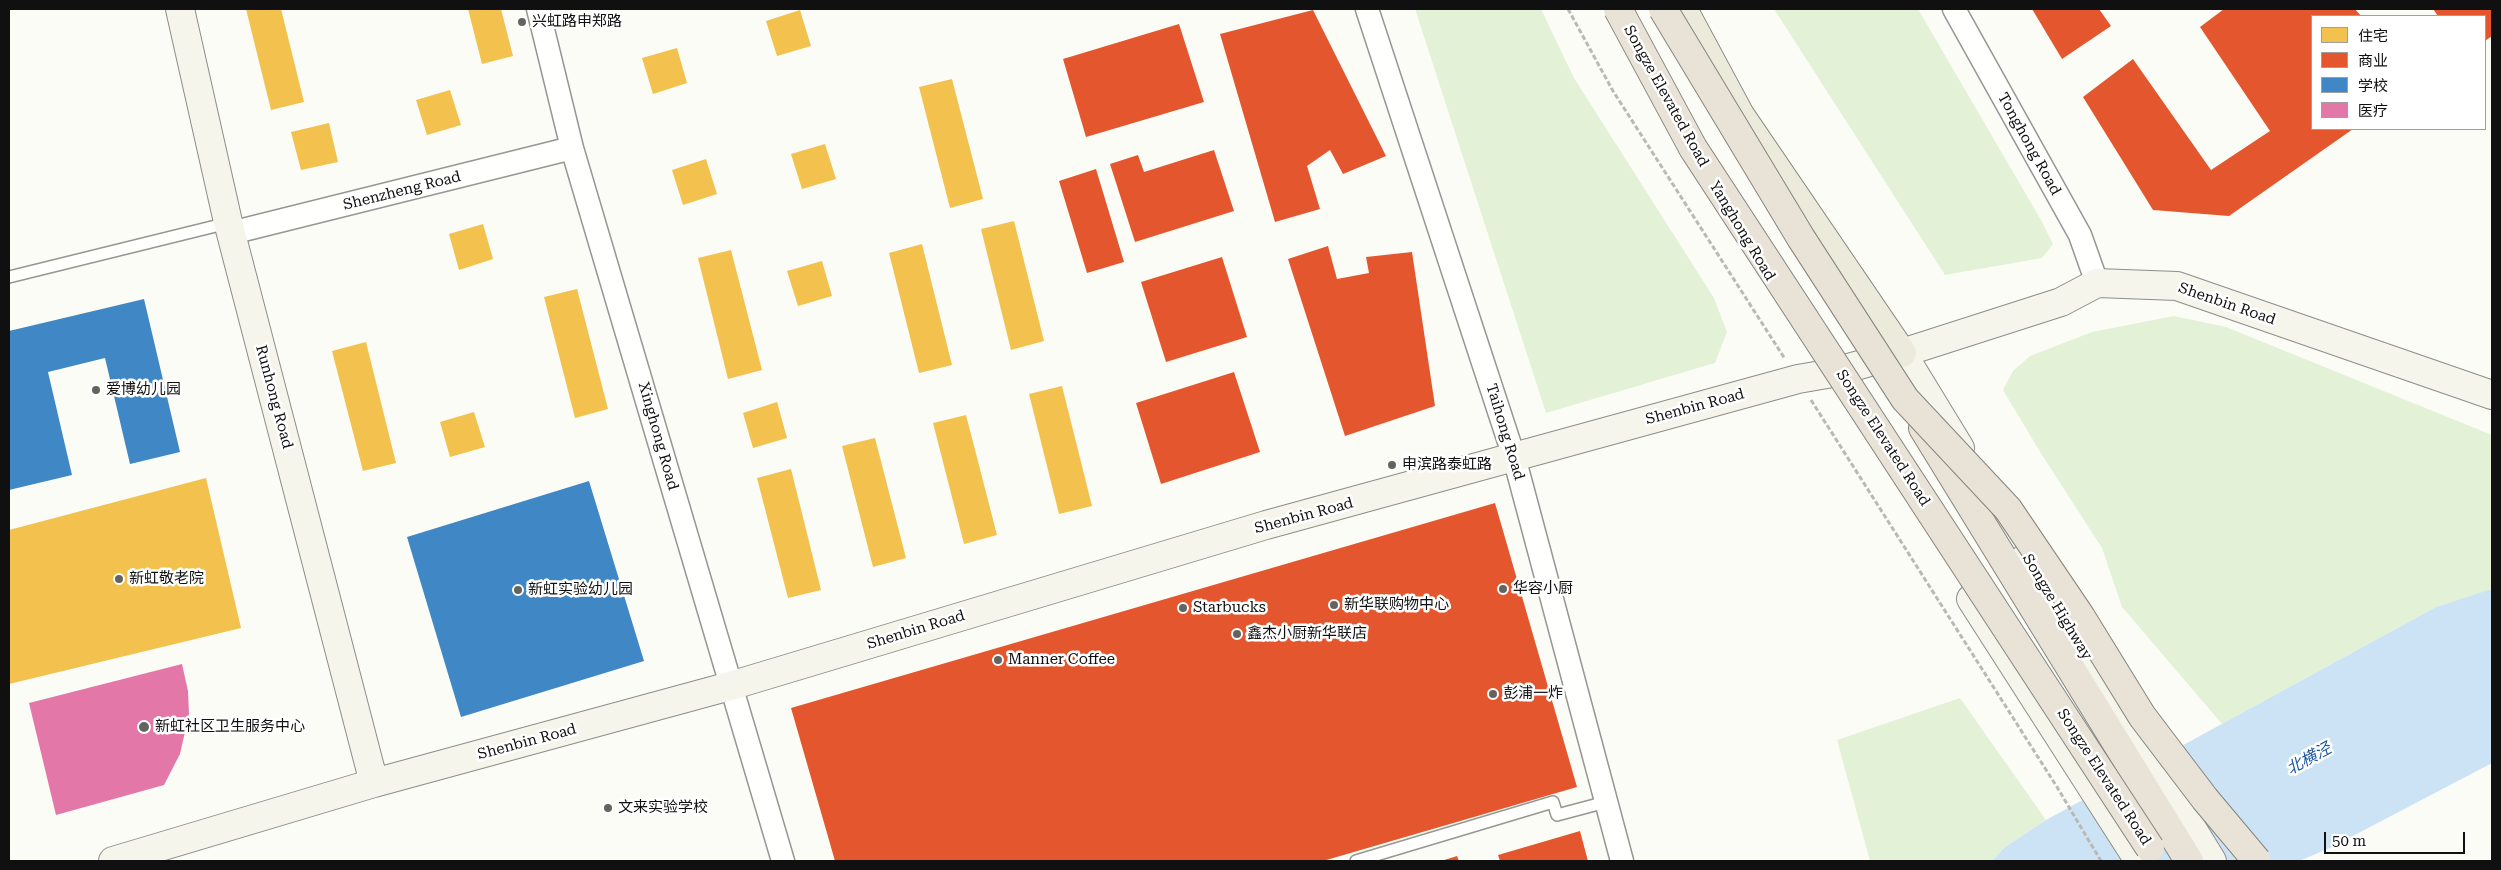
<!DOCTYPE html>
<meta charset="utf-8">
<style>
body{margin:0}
#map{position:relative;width:2501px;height:870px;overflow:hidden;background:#fcfcf6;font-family:"Roboto Serif","Noto Sans SC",serif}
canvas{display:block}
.frame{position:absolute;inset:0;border:10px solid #101010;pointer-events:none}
.legend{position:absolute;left:2311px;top:15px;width:175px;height:115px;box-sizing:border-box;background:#fff;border:1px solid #9f9f9f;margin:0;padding:6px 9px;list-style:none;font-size:15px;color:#101010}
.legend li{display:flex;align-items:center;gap:10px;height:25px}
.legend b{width:25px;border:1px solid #9f9f9f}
.scale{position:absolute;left:2324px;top:832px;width:141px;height:22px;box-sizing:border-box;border:2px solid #101010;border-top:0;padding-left:6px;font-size:15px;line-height:18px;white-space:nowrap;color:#101010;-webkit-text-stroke:4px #fff;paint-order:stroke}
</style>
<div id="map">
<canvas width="2501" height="870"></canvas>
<div class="frame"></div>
<ul class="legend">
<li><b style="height:14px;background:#f2c14e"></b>住宅</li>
<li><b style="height:14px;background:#e4572e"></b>商业</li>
<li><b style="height:14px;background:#3f88c5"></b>学校</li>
<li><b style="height:14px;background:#e377a8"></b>医疗</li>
</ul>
<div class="scale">50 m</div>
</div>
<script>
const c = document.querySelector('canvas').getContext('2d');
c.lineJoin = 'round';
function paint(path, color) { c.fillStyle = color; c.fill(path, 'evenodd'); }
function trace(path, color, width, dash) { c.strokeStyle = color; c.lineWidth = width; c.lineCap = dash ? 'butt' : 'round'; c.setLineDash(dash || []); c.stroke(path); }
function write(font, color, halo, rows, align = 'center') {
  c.font = font + ' "Roboto Serif","Noto Sans SC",serif'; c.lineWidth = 5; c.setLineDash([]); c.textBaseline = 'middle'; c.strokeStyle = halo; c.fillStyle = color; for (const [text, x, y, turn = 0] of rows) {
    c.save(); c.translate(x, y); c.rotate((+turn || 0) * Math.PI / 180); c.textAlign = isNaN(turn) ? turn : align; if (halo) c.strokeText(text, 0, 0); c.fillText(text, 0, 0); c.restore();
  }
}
const green = new Path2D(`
 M1415 9H1541L1574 78 1714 298 1727 332 1715 363 1546 413Z
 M1774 9H1918L2041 220 2053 244 2042 258 1945 275Z
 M2174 316 2226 327 2492 435V590L2436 607 2222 724 2122 607 2102 548 2042 455 2003 390 2013 371 2030 356 2092 332Z
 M1960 698 2046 820 2005 847 1992 861H1870L1837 740Z`);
const water = new Path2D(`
 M2492 589V763L2332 847 2299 861H1992L2005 847 2046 820 2436 607Z`);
const homes = new Path2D(`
 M246 9H281L304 102 271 110Z
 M468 9H501L513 56 482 64Z
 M800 10 811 46 777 56 766 21Z
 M677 48 687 83 653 94 642 58Z
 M952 79 983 199 950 208 919 87Z
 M450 90 461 125 427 135 416 100Z
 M329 123 338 162 301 170 291 132Z
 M825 144 836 179 802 189 791 154Z
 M706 159 717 194 683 205 672 170Z
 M1014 221 1044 341 1011 350 981 229Z
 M483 224 493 259 459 270 449 234Z
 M922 244 952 365 919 373 889 253Z
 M731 250 762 370 728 379 698 258Z
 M822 261 832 296 798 306 787 271Z
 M577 289 608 409 575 418 544 297Z
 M366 342 396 463 363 471 332 351Z
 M1062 386 1092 506 1059 514 1029 394Z
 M777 402 787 438 753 448 743 413Z
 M474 412 485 447 450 457 440 422Z
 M966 415 997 535 964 544 933 423Z
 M875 438 906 558 873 567 842 446Z
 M791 469 821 590 788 598 757 478Z
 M206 478 241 628 9 684V530Z`);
const shops = new Path2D(`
 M2032 9H2099L2111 26 2062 59Z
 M2224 9H2355L2361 16H2312V129H2353L2229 216 2153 210 2083 97 2133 59 2211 170 2270 131 2200 27Z
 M2433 9H2492V36L2485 41V16H2438Z
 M1313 10 1386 156 1343 174 1330 150 1307 166 1320 209 1275 222 1220 34Z
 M1179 24 1204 102 1086 137 1063 59Z
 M1214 150 1234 211 1135 242 1110 164 1138 155 1144 172Z
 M1096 169 1124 262 1087 273 1059 181Z
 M1328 246 1337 279 1369 273 1366 257 1412 252 1435 406 1345 436 1288 259Z
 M1222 257 1247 337 1166 362 1141 282Z
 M1234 372 1260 452 1161 484 1136 403Z
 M1495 503 1577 787 1323 861H835L791 708Z
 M1580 831 1588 861H1500L1498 855Z
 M1457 856 1459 861H1441Z`);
const schools = new Path2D(`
 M144 299 180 452 130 464 105 358 48 372 72 475 9 490V331Z
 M589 481 644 661 461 717 407 537Z`);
const health = new Path2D(`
 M182 664 188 691 189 714 180 754 164 785 56 815 29 703Z`);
const path = new Path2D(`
 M1568 9 1613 91 1785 359
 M1811 400 2057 787 2101 861`);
const lane = new Path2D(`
 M9 277 228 223
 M1356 861 1553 802 1557 815 1606 802`);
const street = new Path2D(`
 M538 9 572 148 783 861
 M1367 9 1514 457 1622 861
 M1954 9 2080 235 2097 283
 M231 233 572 148`);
const secondary = new Path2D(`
 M180 9 228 222 374 783
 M1902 353 1960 448
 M2026 557 2212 861
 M1971 599 2139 861
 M113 861 374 783 730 686 1266 525 1798 379 1827 374 1902 353 2061 302 2097 283 2177 286 2492 395`);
const primary = new Path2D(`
 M1683 9 1740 115 1902 353`);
const highway = new Path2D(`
 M1923 428 2189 861`);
const highwayBridge = new Path2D(`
 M1618 9 1693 148 2150 848
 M1663 9 1801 238 1905 399 2008 509 2081 617 2142 716 2205 799 2257 861`);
const markers = [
 [522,22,5,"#636360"],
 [96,390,5,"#636360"],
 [1392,465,5,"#636360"],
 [119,579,5,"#636360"],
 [1503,589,5,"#636360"],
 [518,590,5,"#636360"],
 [1334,605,5,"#636360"],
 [1183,608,5,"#636360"],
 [1237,634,5,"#636360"],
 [998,660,5,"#636360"],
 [1493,694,5,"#636360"],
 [144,727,6,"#636360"],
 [608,808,5,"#636360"]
];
const poiNames = [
 ["兴虹路申郑路",532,22],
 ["爱博幼儿园",106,390],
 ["申滨路泰虹路",1402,465],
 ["新虹敬老院",129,579],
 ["华容小厨",1513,589],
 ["新虹实验幼儿园",528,590],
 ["新华联购物中心",1344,605],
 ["Starbucks",1193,608],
 ["鑫杰小厨新华联店",1247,634],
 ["Manner Coffee",1008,660],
 ["彭浦一炸",1503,694],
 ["新虹社区卫生服务中心",155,727],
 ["文来实验学校",618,808]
];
const streetNames = [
 ["Songze Elevated Road",1666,96,61],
 ["Tonghong Road",2029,144,61],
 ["Shenzheng Road",402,191,-14],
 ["Yanghong Road",1742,231,59],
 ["Shenbin Road",2227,304,19],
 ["Runhong Road",274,397,75],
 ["Shenbin Road",1695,407,-15],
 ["Taihong Road",1505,432,73],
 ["Xinghong Road",658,436,74],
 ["Songze Elevated Road",1883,438,57],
 ["Shenbin Road",1304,516,-15],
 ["Songze Highway",2057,607,59],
 ["Shenbin Road",916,630,-17],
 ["Shenbin Road",527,742,-15],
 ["Songze Elevated Road",2104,777,57]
];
const waterNames = [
 ["北横泾",2309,759,-29]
];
paint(green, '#e3f2d6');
paint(water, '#cce3f5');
paint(homes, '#f2c14e');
paint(shops, '#e4572e');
paint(schools, '#3f88c5');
paint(health, '#e377a8');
trace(lane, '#969694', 14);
trace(street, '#969694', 25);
trace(secondary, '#8d8d8a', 30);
trace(primary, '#848481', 30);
trace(highway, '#848481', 30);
trace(path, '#b9b9b8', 3, [5, 2.5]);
trace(lane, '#fffffe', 11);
trace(street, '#fffffe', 22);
trace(secondary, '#f5f5eb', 28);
trace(primary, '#eceadb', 28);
trace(highway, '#e9e2d7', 28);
trace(highwayBridge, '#848481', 30, []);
trace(highwayBridge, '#e9e2d7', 28);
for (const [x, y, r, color] of markers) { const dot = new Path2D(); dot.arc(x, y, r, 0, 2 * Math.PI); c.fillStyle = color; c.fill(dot); trace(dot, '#fff', 2); }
write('15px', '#101010', '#fff', poiNames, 'left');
write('15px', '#101010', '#fff', streetNames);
write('italic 16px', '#1a57a0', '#fff', waterNames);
</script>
